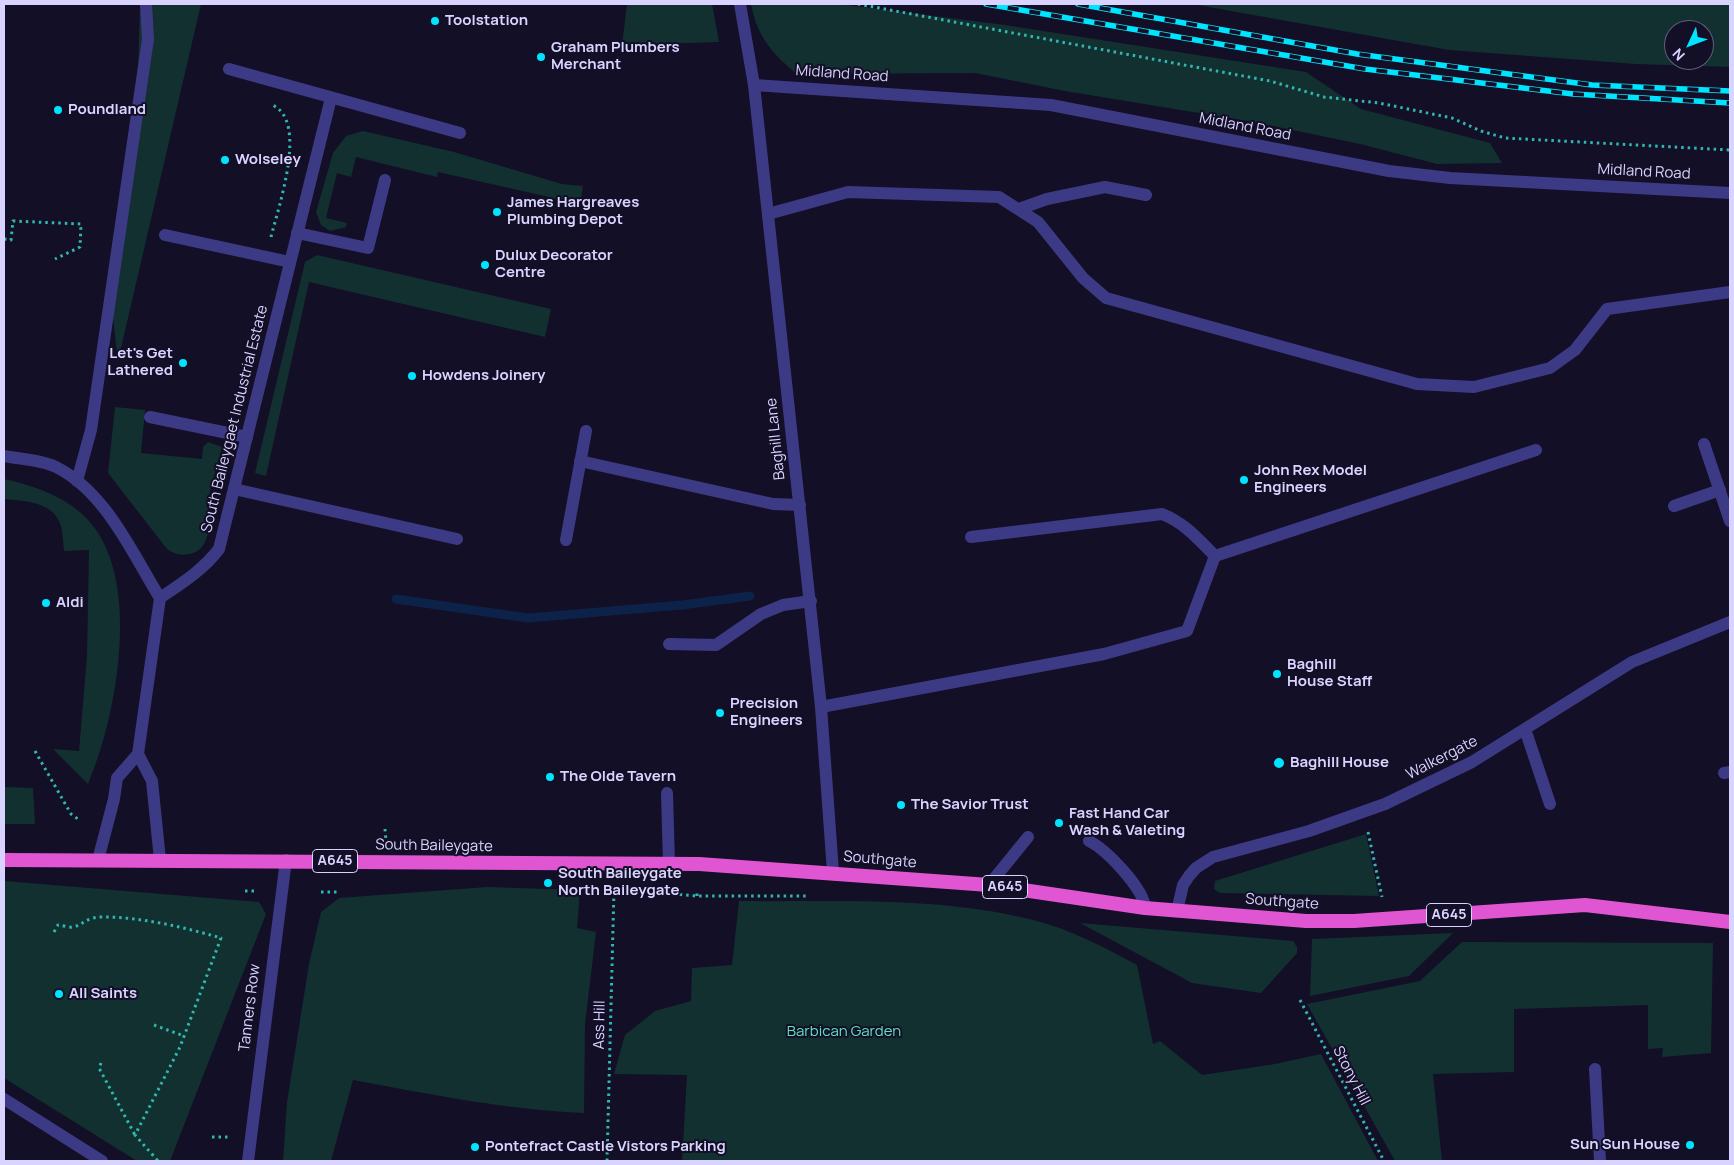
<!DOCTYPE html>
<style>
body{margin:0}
#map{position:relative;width:1734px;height:1165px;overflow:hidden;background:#130f26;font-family:Manrope,sans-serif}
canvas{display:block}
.frame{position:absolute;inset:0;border:5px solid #d9d4ff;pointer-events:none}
.north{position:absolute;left:1664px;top:20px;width:50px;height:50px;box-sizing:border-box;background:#130f26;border:1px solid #625e7d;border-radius:50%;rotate:227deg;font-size:14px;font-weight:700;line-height:20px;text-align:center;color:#d9d4ff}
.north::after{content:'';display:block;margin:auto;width:18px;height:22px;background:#00e5ff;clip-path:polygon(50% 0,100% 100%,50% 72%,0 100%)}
</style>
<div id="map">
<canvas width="1734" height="1165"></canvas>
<div class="frame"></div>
<div class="north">N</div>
</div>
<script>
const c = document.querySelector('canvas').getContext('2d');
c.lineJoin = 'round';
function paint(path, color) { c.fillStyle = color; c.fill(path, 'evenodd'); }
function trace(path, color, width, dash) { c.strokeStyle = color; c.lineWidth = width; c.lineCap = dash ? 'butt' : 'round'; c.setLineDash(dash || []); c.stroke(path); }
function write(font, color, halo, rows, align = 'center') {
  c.font = font + ' Manrope,sans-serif'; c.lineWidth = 4; c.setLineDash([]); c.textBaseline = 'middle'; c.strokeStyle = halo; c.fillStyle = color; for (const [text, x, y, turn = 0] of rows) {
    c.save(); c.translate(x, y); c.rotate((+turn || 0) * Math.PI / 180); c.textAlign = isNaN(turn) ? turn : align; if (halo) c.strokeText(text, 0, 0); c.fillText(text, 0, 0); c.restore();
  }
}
const green = new Path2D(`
 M140 4H201L118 361 108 274 138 73Z
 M627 4H712L719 42 622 45Z
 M751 4H839L1005 25 1306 72 1361 109 1490 143 1502 163 1437 164 1360 144 1254 122 1065 91 975 73 797 74C772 54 757 36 751 4Z
 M1192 4H1730V67L1636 64 1449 50ZM1674 30H1704V60H1674Z
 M363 131 454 152 562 184 583 186 580 204 438 172 437 177 356 157 351 177 337 173 326 218 347 223 346 227 330 231 321 225 316 212 333 153 346 136Z
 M317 255 551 309 545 337 309 282 266 476 255 473 305 262Z
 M115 407 145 410 141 453 202 459 203 447 208 442 222 447 206 506 209 507 207 512 213 514C211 523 209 533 205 542 198 557 178 558 167 549L108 473Z
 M4 479C31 485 62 495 83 515 145 571 117 717 88 784L53 749 79 751 87 656 89 550 64 551C63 542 63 531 60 523 51 501 23 501 4 499Z
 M4 787 33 788 35 824H4Z
 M1366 834 1379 896 1220 893 1214 889 1215 881Z
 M4 881 259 902 266 914 170 1161H137L4 1078Z
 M487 887 580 890 577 928 596 932 585 1024 584 1113C507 1110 429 1094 353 1080L331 1161H283L287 1102 309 964 321 912 339 898Z
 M739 901C837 902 938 896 1033 920 1070 929 1104 947 1137 965L1153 1044 1160 1041 1202 1075 1275 1064 1321 1054 1378 1161H682L687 1075 614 1074 625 1035 655 1011 691 1001 692 968 732 965Z
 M1080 923 1293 941 1297 947V953L1261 993 1192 983Z
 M1453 933 1409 976 1310 996 1312 939Z
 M1462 942 1713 943 1711 1053 1662 1057 1663 1048 1648 1049V1005L1514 1009V1072L1433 1074 1442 1161H1395L1307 1004 1420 981Z`);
const stream = new Path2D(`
 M396 599 528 618 682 605 750 596`);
const path = new Path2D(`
 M858 4 1270 81 1324 97 1379 103 1452 118 1481 131 1505 138 1730 150
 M271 237C278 208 309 120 272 105
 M4 239 11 240 13 221 81 224 80 247 55 259
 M35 751 71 814 78 819
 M385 829 386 841
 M1368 832 1382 897
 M245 891H257
 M321 892H337
 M697 896V890
 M54 932 58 925C62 925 69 928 73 927 83 925 86 917 102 917 141 917 183 927 221 938L180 1047 135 1135 158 1161
 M1300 1000 1384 1161
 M154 1025 184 1036
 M101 1063 99 1068 135 1135
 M212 1137H231
 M607 1161 614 889 697 896H806`);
const service = new Path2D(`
 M1019 209 1047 199 1105 187 1146 195
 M768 214 848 192 999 197 1038 222 1083 278 1106 298 1417 384 1474 387 1550 368 1575 350 1607 309 1730 292
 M297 233 368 248 385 180
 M165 235 290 262
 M150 417 247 437
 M580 461 773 504 800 505
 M77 481 91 430 148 39 146 4
 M234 489 457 539
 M1674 506 1720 490
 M971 537 1162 514C1185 523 1198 539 1215 556
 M566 540 586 431
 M669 644 716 645 761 614 783 605 811 601
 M1523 731 1527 735 1550 804
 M1724 773 1730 772
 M667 793 669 865
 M1089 841C1107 850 1144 889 1145 908
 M989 885 1028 837`);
const minor = new Path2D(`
 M229 69 460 133
 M754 85 1051 105 1389 171 1450 178 1730 193
 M1704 444 1730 521
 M4 456C20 459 42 460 56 467 106 492 132 553 160 598
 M821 707 1104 654 1187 631 1215 556 1536 450
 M138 754 152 781 160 860
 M98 860 114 799 117 778 138 754 160 598C182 583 203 570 219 549L331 98
 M1177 911 1183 885 1189 876 1196 868 1213 857 1309 831 1385 804 1472 762 1632 662 1730 622
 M1595 1069 1600 1161
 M248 1161 286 860`);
const tertiary = new Path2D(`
 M740 4 754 85 821 707 833 872
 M4 1099 102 1161`);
const trunk = new Path2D(`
 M4 860 699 864 989 885 1145 908 1306 921H1354L1585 905 1730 922`);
const rail = new Path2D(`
 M986 4 1365 69 1573 94 1730 103
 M1078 4 1357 54 1592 85 1730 91`);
const markers = [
 [435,21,5,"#00e5ff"],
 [541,57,5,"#00e5ff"],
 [58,110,5,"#00e5ff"],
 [225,160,5,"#00e5ff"],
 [497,212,5,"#00e5ff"],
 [485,265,5,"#00e5ff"],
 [183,363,5,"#00e5ff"],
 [412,376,5,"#00e5ff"],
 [1244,480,5,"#00e5ff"],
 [46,603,5,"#00e5ff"],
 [1277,674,5,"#00e5ff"],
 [720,713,5,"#00e5ff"],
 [1279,763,6,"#00e5ff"],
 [550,777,5,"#00e5ff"],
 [901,805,5,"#00e5ff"],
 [1059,823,5,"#00e5ff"],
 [548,883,5,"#00e5ff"],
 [59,994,5,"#00e5ff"],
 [1690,1145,5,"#00e5ff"],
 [475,1147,5,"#00e5ff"]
];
const shields = [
 [335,861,45],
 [1005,887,45],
 [1449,915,45]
];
const shieldNames = [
 ["A645",335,861],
 ["A645",1005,887],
 ["A645",1449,915]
];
const poiNames = [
 ["Toolstation",445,21],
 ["Graham Plumbers",551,48],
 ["Merchant",551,65],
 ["Poundland",68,110],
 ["Wolseley",235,160],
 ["James Hargreaves",507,203],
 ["Plumbing Depot",507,220],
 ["Dulux Decorator",495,256],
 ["Centre",495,273],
 ["Let's Get",173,354,"right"],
 ["Lathered",173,371,"right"],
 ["Howdens Joinery",422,376],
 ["John Rex Model",1254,471],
 ["Engineers",1254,488],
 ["Aldi",56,603],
 ["Baghill",1287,665],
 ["House Staff",1287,682],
 ["Precision",730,704],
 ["Engineers",730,721],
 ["Baghill House",1290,763],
 ["The Olde Tavern",560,777],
 ["The Savior Trust",911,805],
 ["Fast Hand Car",1069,814],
 ["Wash & Valeting",1069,831],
 ["South Baileygate",558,874],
 ["North Baileygate",558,891],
 ["All Saints",69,994],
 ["Sun Sun House",1680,1145,"right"],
 ["Pontefract Castle Vistors Parking",485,1147]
];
const streetNames = [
 ["Midland Road",842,74,4],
 ["Midland Road",1245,127,11],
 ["Midland Road",1644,172,3],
 ["South Baileygaet Industrial Estate",235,419,-76],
 ["Baghill Lane",776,439,-96],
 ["Walkergate",1442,758,-27],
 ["South Baileygate",434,846,1],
 ["Southgate",880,860,5],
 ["Southgate",1282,902,4],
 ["Tanners Row",250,1008,-83],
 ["Ass Hill",600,1025,-89],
 ["Stony Hill",1351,1076,63]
];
const parkNames = [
 ["Barbican Garden",844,1032]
];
paint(green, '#12302f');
trace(stream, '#0c2248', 9);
trace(path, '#2fb8b0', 3, [2.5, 4]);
trace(service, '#3d3a85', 12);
trace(minor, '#3d3a85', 12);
trace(tertiary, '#3d3a85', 12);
trace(trunk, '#e055d1', 14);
trace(rail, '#00e5ff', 5.5);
trace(rail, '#130f26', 4, [11]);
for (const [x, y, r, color] of markers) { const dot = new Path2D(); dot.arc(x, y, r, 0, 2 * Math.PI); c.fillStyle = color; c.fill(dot); trace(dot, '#130f26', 2); }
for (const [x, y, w] of shields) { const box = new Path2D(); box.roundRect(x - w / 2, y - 11.5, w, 23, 4); c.fillStyle = '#130f26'; c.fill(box); trace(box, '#d9d4ff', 1); }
write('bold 14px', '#d9d4ff', null, shieldNames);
write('bold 15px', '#d9d4ff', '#130f26', poiNames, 'left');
write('15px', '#d9d4ff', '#130f26', streetNames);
write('15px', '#5fe0c0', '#130f26', parkNames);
</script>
